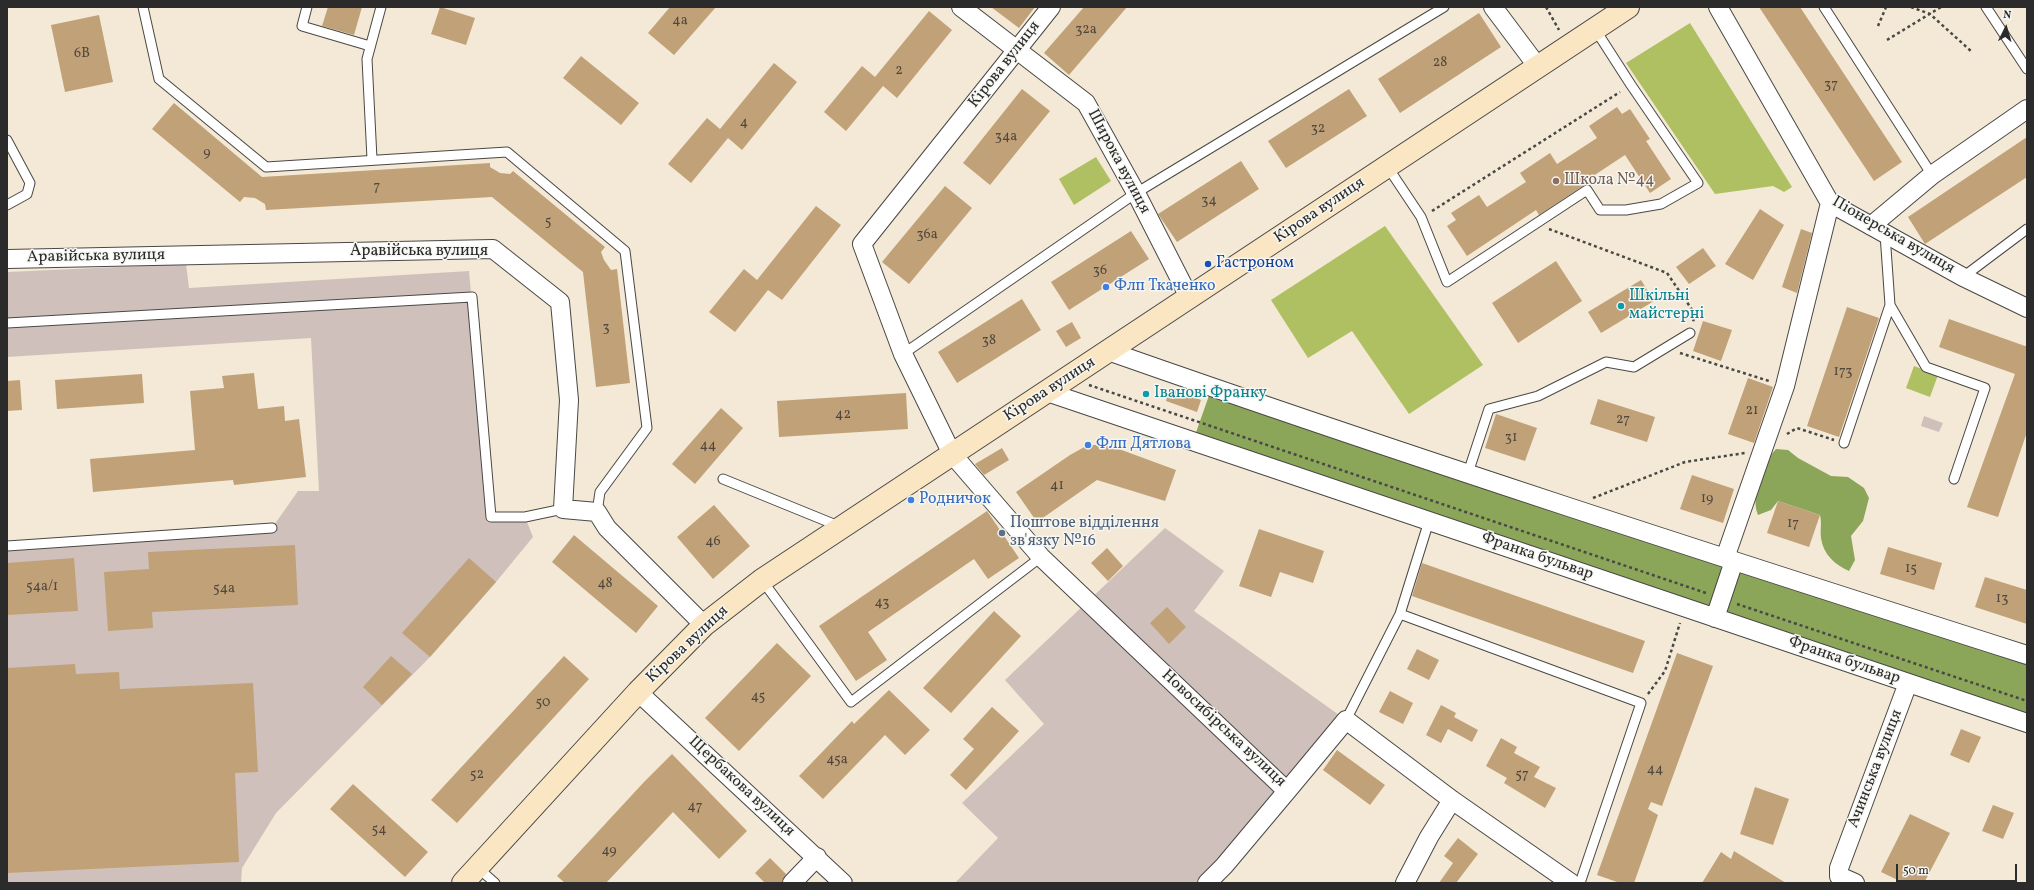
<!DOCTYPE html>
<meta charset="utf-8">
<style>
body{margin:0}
#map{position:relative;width:2034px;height:890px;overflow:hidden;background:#f3e9d6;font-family:Vollkorn,serif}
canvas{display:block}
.frame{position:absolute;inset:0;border:8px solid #2b2b2b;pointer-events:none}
.north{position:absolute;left:1986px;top:8px;width:40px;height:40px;-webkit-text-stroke:3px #f6f6f2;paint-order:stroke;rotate:5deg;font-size:11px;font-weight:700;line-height:16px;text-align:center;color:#2b2b2b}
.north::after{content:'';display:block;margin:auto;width:14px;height:18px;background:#2b2b2b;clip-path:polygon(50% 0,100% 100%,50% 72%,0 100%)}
.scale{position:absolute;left:1896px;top:864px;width:121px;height:18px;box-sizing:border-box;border:2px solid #2b2b2b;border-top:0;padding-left:5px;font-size:12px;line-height:14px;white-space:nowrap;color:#2b2b2b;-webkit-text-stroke:3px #f6f6f2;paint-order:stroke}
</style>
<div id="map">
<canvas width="2034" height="890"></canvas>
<div class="frame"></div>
<div class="north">N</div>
<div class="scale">50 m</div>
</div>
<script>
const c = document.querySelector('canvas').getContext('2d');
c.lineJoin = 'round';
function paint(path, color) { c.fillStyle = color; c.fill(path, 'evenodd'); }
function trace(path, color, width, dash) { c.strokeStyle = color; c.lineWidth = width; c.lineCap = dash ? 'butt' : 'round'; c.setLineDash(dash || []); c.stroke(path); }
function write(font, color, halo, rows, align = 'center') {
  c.font = font + ' Vollkorn,serif'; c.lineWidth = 3; c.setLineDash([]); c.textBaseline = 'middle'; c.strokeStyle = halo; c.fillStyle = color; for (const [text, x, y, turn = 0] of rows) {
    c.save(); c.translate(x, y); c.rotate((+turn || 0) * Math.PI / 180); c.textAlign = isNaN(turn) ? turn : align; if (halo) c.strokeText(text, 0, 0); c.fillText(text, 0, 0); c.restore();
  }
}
const industrial = new Path2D(`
 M186 264 189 288 469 271 491 517H525L533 537 496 582 430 657 276 813 242 868 241 883H7V546L272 528 298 491H319L311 338 7 357V272Z
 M1924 416 1943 423 1939 432 1921 426Z
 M1165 528 1224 571 1194 611 1346 720 1207 883H955L998 838 962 803 1044 724 1005 680Z`);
const green = new Path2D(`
 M1690 23 1792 187 1784 192 1773 186 1715 194 1626 63Z
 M1096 157 1111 181 1074 205 1059 179Z
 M1385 226 1483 365 1409 414 1352 331 1308 358 1271 300Z
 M1914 366 1938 375 1930 397 1906 388Z`);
const forest = new Path2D(`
 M1212 387 2027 655V723L1193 441Z
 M1776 449 1788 450 1798 458 1831 476 1848 477 1864 488 1869 498 1863 521 1851 536 1855 560 1849 571C1835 565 1823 554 1821 538 1820 530 1822 523 1820 515L1778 501 1771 510 1758 515C1750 496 1763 463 1776 449Z`);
const building = new Path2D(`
 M328 7H362L354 35 322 26Z
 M440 7 475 18 466 45 431 34Z
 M670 7H716L674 55 648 33Z
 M991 7H1035L1019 28Z
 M1084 7H1127L1069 75 1044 53Z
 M1759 7H1800L1902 162 1874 181Z
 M929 11 952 30 897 98 883 86 846 131 824 112 862 66 875 77Z
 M1479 13 1501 47 1400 113 1378 79Z
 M99 15 113 82 65 92 51 25Z
 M581 56 639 103 621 125 563 78Z
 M774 63 797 82 742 150 728 138 691 183 668 164 707 118 720 129Z
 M1022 89 1050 111 990 185 963 163Z
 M1349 89 1367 116 1286 168 1268 141Z
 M174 103 262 177 490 163V167L500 173 510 174 513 171 605 247 601 252 604 260 611 270 617 269 630 383 596 387 583 272 492 197 266 210 265 204 255 198 244 197 240 202 152 129Z
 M1617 107 1622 114 1630 109 1650 139 1646 141 1671 179 1650 193 1625 155 1584 182 1586 184 1539 215 1536 210 1467 256 1447 226 1456 220 1451 213 1479 195 1487 207 1526 182 1520 173 1550 153 1557 164 1597 138 1589 126Z
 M2027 137V177L1925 244 1908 217Z
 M1241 161 1259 189 1177 242 1158 214Z
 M945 186 972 208 909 284 882 262Z
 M816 206 841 225 782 300 768 290 735 332 709 312 744 269 757 280Z
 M1760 209 1784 225 1753 280 1725 264Z
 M1801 229 1812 233 1797 293 1782 287Z
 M1131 231 1149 259 1069 310 1051 282Z
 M1703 248 1716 266 1689 284 1676 267Z
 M1556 261 1582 301 1518 343 1492 303Z
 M1641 280 1654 301 1601 333 1588 312Z
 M1022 299 1041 330 957 383 938 352Z
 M1847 307 1879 318 1839 437 1807 426Z
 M1949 319 2025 346 2027 345V432L1998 517 1967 507 2015 374 1939 347Z
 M1703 321 1732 330 1721 361 1693 351Z
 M1072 322 1081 338 1066 347 1056 331Z
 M254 373 258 409 284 406 285 421 299 419 306 477 234 485 233 480 93 492 90 459 195 450 190 391 224 388 222 376Z
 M142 374 144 403 57 409 55 380Z
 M1748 378 1773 387 1754 443 1728 434Z
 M20 380 22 410 7 411V381Z
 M1170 388 1201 400 1197 412 1166 401Z
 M906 393 908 429 779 437 777 401Z
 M1598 399 1655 417 1647 442 1590 424Z
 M721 408 743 428 695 484 672 464Z
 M1496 414 1537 428 1525 461 1485 448Z
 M1088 445H1108L1176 470 1165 501 1097 480 1037 522 1016 492 1070 455Z
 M1002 448 1009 460 984 475 975 464Z
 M1692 475 1734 489 1723 523 1680 509Z
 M1778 501 1820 515 1809 547 1767 533Z
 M714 505 750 546 713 579 677 537Z
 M987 511 1019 558 988 579 974 559 868 632 887 660 856 681 819 626Z
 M1259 529 1324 551 1313 583 1280 572 1271 597 1239 586Z
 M574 535 658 606 636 633 552 562Z
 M295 545 298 605 152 612 153 628 108 631 104 572 149 569 148 552Z
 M1888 547 1942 563 1934 590 1880 574Z
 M1107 548 1123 566 1108 581 1091 563Z
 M74 558 78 611 7 615V563Z
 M469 558 496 582 430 657 402 633Z
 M1422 563 1645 641 1633 673 1412 596Z
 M1985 577 2027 590V624L1975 607Z
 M1167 607 1186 627 1169 644 1150 623Z
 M994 611 1021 636 951 713 923 688Z
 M777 643 811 676 739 751 705 718Z
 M1417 649 1439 660 1429 680 1407 669Z
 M1677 653 1713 666 1662 806 1651 802 1648 809 1658 815 1634 883H1620L1597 875Z
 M391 656 412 674 382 705 363 687Z
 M564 656 589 679 457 823 431 800Z
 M75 664 76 674 119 672 120 689 253 683 258 772 235 773 239 862 7 873V668Z
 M889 690 930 730 905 755 885 735 823 799 799 776 852 721 854 724Z
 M1390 691 1413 703 1403 724 1379 712Z
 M1441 705 1456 713 1454 717 1478 730 1472 742 1448 729 1441 743 1426 735Z
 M992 707 1019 731 966 790 950 775 974 749 963 739Z
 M1961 729 1981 737 1969 763 1950 755Z
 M1501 738 1517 747 1514 753 1540 767 1534 777 1556 788 1545 808 1504 783 1507 778 1486 766Z
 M1337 750 1385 785 1370 805 1323 770Z
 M672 754 747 831 719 859 673 812 606 883H565L557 876 644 782Z
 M353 784 428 852 405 877 330 809Z
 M1755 787 1789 799 1773 845 1740 834Z
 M1993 805 2014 813 2003 839 1982 831Z
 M1910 814 1950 833 1924 883H1904L1881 872Z
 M1458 838 1478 854 1456 883H1439L1453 863 1444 856Z
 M1734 851 1786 883H1702L1721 852 1731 859Z
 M770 858 786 874 782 883H765L755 873Z`);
const path = new Path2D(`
 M1546 7 1559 30
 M1911 7 1930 14 1972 52
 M1878 26 1886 7
 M1887 40 1941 7
 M1432 211 1620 92
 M1549 229 1667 273 1695 314 1693 322
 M1680 353 1769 381
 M1089 385 1706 593
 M1787 434 1797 428 1834 440
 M1593 498 1685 462 1745 453
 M1737 604 2027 701
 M1648 694 1665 671 1680 623`);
const lane = new Path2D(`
 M143 7 159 79 266 167 507 152 625 251 647 428 600 492 597 512
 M307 7 302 26 370 46
 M1824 7 1932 175
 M1986 7 2027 69
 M7 140 30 183 27 194 7 205
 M372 159 367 59 381 7
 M1387 166 1421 217 1447 282 1587 190 1600 210H1626L1661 204 1698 183 1631 85 1595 29
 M1885 234 1890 305 1926 367 1985 388 1954 479
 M1963 277 2027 229
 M7 323 472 297 491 517H525L563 509
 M903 354 1136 193 1444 7
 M1844 443 1890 305
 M1468 473 1489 409 1538 396 1606 362 1634 367 1690 333
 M723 479 841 527
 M7 546 272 528
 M762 580 851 702 1041 557
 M1400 614 1641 703 1580 883
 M1346 720 1400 614 1429 521
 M477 867 495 883`);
const street = new Path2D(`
 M961 7 1086 103 1136 193 1189 297
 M1051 7 862 244 903 354 952 454 1041 557 1287 791 1346 720 1452 800 1571 883
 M1493 7 1538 67
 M1718 7 1830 203 1963 277 2027 308
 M1871 226 1932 175 2027 109
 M7 259 493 249 560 302 569 400 563 509 597 512 607 528 704 625
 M1108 351C1413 458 1720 557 2027 655
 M1047 392 2027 723
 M1725 558 1785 386 1830 203
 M1715 618 1734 561
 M638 692 843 883
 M792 883 817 857
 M1207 883 1224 866 1287 791
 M1405 883 1429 837 1452 800
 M1855 883 1839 876V868L1908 683`);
const secondary = new Path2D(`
 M463 883 638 692 704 625 762 580 1628 7`);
const markers = [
 [1556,181,4,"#8d6e63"],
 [1208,264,4,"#1a4fb4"],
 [1106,287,4,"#3f7fe0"],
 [1621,306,4,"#0f9aa8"],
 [1146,394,4,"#0f9aa8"],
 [1088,445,4,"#3f7fe0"],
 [911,500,4,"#3f7fe0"],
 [1002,533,4,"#5c6f8a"]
];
const numberNames = [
 ["4а",680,21],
 ["32а",1086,30],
 ["6В",82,54],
 ["28",1440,63],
 ["2",899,71],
 ["37",1831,85],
 ["4",744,123],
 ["32",1318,129],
 ["34а",1006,137],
 ["9",207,153],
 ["7",377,187],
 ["34",1209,201],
 ["5",548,222],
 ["36а",927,235],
 ["36",1100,271],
 ["3",606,328],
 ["38",989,341],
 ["173",1843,372],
 ["21",1752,411],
 ["42",843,415],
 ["27",1623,420],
 ["31",1511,438],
 ["44",708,446],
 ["41",1057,486],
 ["19",1707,499],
 ["17",1793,524],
 ["46",713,542],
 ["15",1911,569],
 ["48",605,584],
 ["54а/1",42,587],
 ["54а",224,589],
 ["13",2002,599],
 ["43",882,603],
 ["45",758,697],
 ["50",543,703],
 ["45а",837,760],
 ["44",1655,770],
 ["52",477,775],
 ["57",1522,775],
 ["47",695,807],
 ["54",379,830],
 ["49",609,851]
];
const streetNames = [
 ["Кірова вулиця",1005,65,-52],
 ["Широка вулиця",1118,162,62],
 ["Кірова вулиця",1320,211,-34],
 ["Піонерська вулиця",1893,236,30],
 ["Аравійська вулиця",419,252],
 ["Аравійська вулиця",96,257,-1],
 ["Кірова вулиця",1050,390,-33],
 ["Франка бульвар",1537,557,19],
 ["Кірова вулиця",688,645,-43],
 ["Франка бульвар",1844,661,19],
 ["Новосибірська вулиця",1223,729,43],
 ["Ачинська вулиця",1876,769,-69],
 ["Щербакова вулиця",741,787,43]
];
const educationNames = [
 ["Школа №44",1564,181]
];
const transitNames = [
 ["Гастроном",1216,264]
];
const shopNames = [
 ["Флп Ткаченко",1114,287],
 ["Флп Дятлова",1096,445],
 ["Родничок",919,500]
];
const cultureNames = [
 ["Шкільні",1629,297],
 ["майстерні",1629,315],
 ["Іванові Франку",1154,394]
];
const serviceNames = [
 ["Поштове відділення",1010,524],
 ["зв'язку №16",1010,542]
];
paint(industrial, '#d0c0bb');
paint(green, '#afc063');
paint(forest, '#8ba659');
paint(building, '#c1a177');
trace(lane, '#494845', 11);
trace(street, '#494845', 20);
trace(secondary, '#494845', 24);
trace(path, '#494845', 2.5, [3, 3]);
trace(lane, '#fff', 9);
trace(street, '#fff', 18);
trace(secondary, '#fbe6c4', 22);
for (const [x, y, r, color] of markers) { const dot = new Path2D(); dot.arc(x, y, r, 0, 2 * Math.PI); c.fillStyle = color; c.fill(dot); trace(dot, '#f6f6f2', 1.5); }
write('14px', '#50483e', null, numberNames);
write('16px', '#2b2b2b', '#f6f6f2', streetNames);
write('16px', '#785e54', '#f6f6f2', educationNames, 'left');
write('16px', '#164399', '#f6f6f2', transitNames, 'left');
write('16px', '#366cbe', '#f6f6f2', shopNames, 'left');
write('16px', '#0d838f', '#f6f6f2', cultureNames, 'left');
write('16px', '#4e5e75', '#f6f6f2', serviceNames, 'left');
</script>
